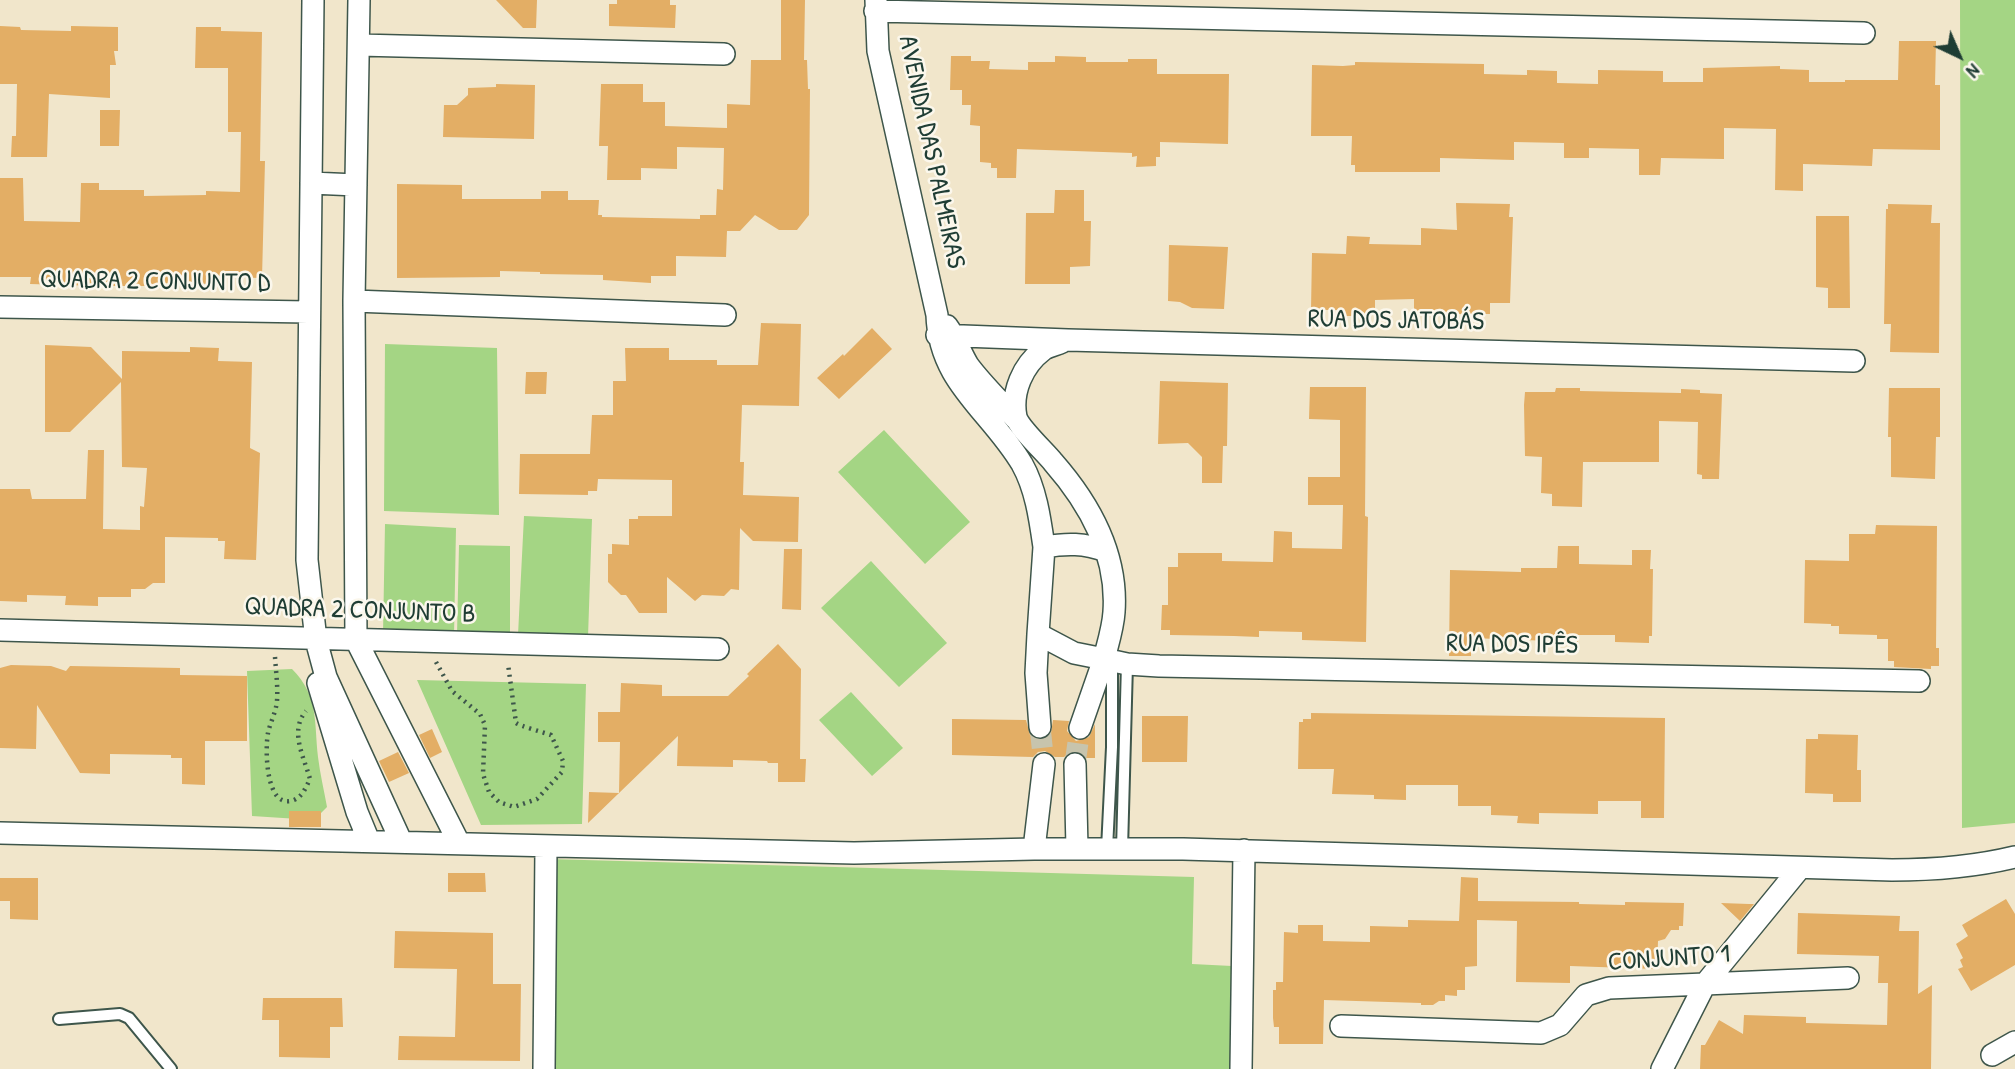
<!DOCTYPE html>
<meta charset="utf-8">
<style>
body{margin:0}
#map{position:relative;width:2015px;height:1069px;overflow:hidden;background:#f1e6cb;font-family:"Patrick Hand",sans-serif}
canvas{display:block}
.north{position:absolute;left:1924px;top:21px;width:70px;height:70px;-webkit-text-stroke:5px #fbf7ec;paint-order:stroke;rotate:136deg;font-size:19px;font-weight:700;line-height:28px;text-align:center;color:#1f3d34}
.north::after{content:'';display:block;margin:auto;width:24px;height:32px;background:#1f3d34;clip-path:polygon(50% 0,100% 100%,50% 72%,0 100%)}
</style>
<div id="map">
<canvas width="2015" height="1069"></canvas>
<div class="north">N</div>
</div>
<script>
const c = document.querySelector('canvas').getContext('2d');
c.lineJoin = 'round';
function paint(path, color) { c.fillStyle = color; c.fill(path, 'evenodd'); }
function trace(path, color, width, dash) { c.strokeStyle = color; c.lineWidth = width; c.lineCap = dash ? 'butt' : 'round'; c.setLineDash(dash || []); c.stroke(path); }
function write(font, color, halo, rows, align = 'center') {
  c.font = font + ' "Patrick Hand",sans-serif'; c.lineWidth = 5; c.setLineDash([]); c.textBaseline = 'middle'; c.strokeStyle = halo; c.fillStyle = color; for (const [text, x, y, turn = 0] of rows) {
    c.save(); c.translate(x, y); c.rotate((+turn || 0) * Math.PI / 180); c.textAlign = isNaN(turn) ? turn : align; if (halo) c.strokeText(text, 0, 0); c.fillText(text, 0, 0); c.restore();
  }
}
const green = new Path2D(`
 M1960 0H2015V823L1962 828Z
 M385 344 497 348 499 515 384 511Z
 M884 430 970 522 925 564 838 472Z
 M524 516 592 519 588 637 518 635Z
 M385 524 456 528 454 636 383 634Z
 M459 545 510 546V638L457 635Z
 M871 561 947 643 899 687 821 608Z
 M292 669C319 696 314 722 318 757 320 774 324 790 327 807L314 820 252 816 247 671Z
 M417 680 586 684 582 824 481 825Z
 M851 692 903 748 872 776 819 720Z
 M548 859 1194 877 1192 964 1232 966 1230 1069H547Z`);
const building = new Path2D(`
 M496 0H537L536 28H523Z
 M617 0H670V5H676L675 28 609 26V4H617Z
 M781 0H805L804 60H807L808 89H810L809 215 797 230H779L755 215 740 231H727L726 257 676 256V276H651V283L603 280V275L540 274V272L500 271V277L397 278V184L462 185V199H541V191H568V200H599L598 215H602V217L700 219V215H716L717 189 723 190 724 148 677 147V169L641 168V180H607L608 146H599L601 84H643V102H665V126L727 128V104L750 105 751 60H781Z
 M0 26 20 27 21 30 71 31V26L118 27V51H114L116 65H110V98L49 94 47 157H11L12 136H16L17 84H0Z
 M196 27H221V31L262 32 260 161H265L262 278 219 277V284L158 283V286H98L30 284 31 277H0V178H23L24 221 80 222 81 183H99V190H144V196L206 195V191L240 192 241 132H228V68H195Z
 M1899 41H1936L1935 85H1940V150L1873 149 1872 166 1803 164V191L1775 190 1776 129 1724 128V159L1661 158 1660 175H1639V149L1589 148V158H1564V143L1514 142V160L1440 158V172H1355V165H1351L1352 136H1311L1312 65 1343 66 1355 65V62L1484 64V74L1527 75V70L1557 71V83L1598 84V70L1663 71V82H1703V68L1780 66V69L1809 70V82H1845V80H1898Z
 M951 56H971V61H990L989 69 1028 70V62H1055V56L1086 57V62H1128V59H1157V74H1229L1228 144 1160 142V157H1156V166L1136 167 1137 156 1132 157V153L1017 149 1016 178H997V168H991V163L980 162V126L970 125 971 105H962V90H950Z
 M496 84 535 85 534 139 443 137 444 105H457L468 95V88L496 87Z
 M100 110H120L119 146H100Z
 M1055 190H1084V221H1091L1090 266 1070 267V284H1025L1026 213H1054Z
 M1456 203 1510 204 1509 217H1513L1510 303H1490V314H1414V299L1375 300V313H1369V316H1343V310H1311L1312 253 1346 254 1347 236 1370 237 1369 244 1421 245V228L1457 230Z
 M1888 204 1932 205 1931 223H1940L1939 353 1890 352 1891 324H1884L1886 209H1888Z
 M1816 216H1849L1850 308H1828V288L1816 287Z
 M1169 245 1228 247 1224 309 1192 308 1180 302 1168 301Z
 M761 323 801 324 799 406 742 405 740 462H744L743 495 799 497 798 542 753 541 740 528 739 590 731 589 724 596 702 595 695 601 667 577V613H639L626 595H621L608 582V554H612V544L629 545V519H638V516H672V480L598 479 597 491H588V495L519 494 520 454H590L592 415H613V381H626L625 348H669V360H717V365H758Z
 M872 328 892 349 839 399 817 378 843 354 844 356Z
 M45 345 91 347 122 379V351L190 352V347L219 348 218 361 252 362 250 448 260 453 256 560 224 559 225 541H218V538L165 537V583H153L145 589H131V597H98V606L65 605 66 596 27 595V602L0 601V489H30L32 499H86L88 450H104L103 529 140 530V506L144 507 147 468 122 467 121 382 70 432H45Z
 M526 372H547L546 394H525Z
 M1160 381 1228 383 1227 446H1223L1222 483H1202V457L1188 443 1158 444Z
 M1310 387H1366L1365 516 1368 517 1366 642 1302 640V632L1259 631V637L1234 636 1170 635V630H1161L1162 605H1168V567H1178V553H1222V561L1273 562 1274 531 1292 532V548L1342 549 1343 505H1308V477H1340V420L1309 419Z
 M1556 388H1580V391L1681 393V389L1700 390V393L1722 394 1719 479H1702V475L1697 474 1698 422 1659 421V462H1583L1582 507 1552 506V494L1541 493 1542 457 1525 456 1524 405 1525 392H1555Z
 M1889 388H1940V437H1936L1935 479 1891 477V437H1888Z
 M1876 525 1937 526 1936 648H1939V666H1931V669L1894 667V661H1888V639H1877V635L1839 634V626H1831V624L1804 623 1805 560 1849 561V534H1875Z
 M1558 546H1579V564L1632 565V550H1651L1650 569H1653L1652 636H1649V643L1615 642V635H1578V642L1471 638V656H1449L1450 570 1521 572V568H1557Z
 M784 549H802L801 610 782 609Z
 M778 644 801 669 800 759H806L805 782H778V763H768L767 761 733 760V767L677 766 678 736 588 823 589 792 619 793 620 742H598V712H620L621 683 662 685V696H728L749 676 747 674Z
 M11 665 51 666 66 671 70 666 180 668V675L247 676V741H205V785L182 784V758H171V755L110 754V774L80 773 37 705 36 749 0 748V668Z
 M1311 713 1665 718 1664 818H1641V801H1598V814L1539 813V824L1517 823 1518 816 1491 815V806H1458V785H1406V800L1374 799V795L1332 794 1334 769H1298L1299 722H1303V719H1311Z
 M1142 716H1188L1187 762H1142Z
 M952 719 1026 720 1030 735 1040 740 1047 738 1051 733 1053 720 1069 721 1067 731 1076 741 1089 737 1095 724V758H1086L1075 751 1069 753 1064 757H1055L1045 751 1038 752 1033 757 952 755Z
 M432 729 442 752 430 758 419 735Z
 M1818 734 1858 735 1857 770H1861V802H1833V794L1805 793 1806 739H1818Z
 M398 752 409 773 389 782 379 761Z
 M289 811H321V827H289Z
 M448 873H485L486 892H448Z
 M1461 877 1478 878V901L1579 902V904L1625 905V902L1684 903 1683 926H1679V930H1671L1665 939 1658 941 1657 969 1570 966V983L1516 982 1517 921 1477 920V966L1465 967V990H1457V996L1445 995V1001H1439L1433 1005H1421V1003L1324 1000 1323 1044H1279V1027H1274L1273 1018V990H1276V982H1283L1284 932 1298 933V925H1323V941L1370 942V926L1408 927V920L1459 921Z
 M0 878H38V920L10 919V901H0Z
 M2006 899 2015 914V965L1971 991 1958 969 1963 967 1960 960 1963 958 1956 944 1968 936 1962 925Z
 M1721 903 1749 904H1754L1740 921Z
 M1798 913 1900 916 1899 931H1919L1918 994 1932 985 1931 1069H1700L1701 1045H1705L1719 1020 1743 1034 1744 1015 1806 1017V1023L1887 1025 1888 983H1878L1879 956 1797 954Z
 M395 931 493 933V984H521L520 1061 398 1060 399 1036 455 1037 457 969 394 968Z
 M263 998H342L343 1027H330V1058L279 1057V1020H262Z`);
const minorTunnel = new Path2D(`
 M1040 727 1044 764
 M1075 764 1080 728`);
const path = new Path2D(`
 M275 657C276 672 278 687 277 701 276 712 270 723 268 733 265 748 265 811 294 800 303 796 306 787 310 779 304 757 289 731 306 711
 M436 662 452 691 480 714 485 725 483 774 489 792 499 802 514 807 537 799 562 772 563 761 551 735C542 732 520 726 516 723L508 664`);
const service = new Path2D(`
 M1107 849 1112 747V661
 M1122 849 1127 664
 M59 1019 120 1014 129 1018 171 1069`);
const minor = new Path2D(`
 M313 0 307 560 316 640 326 677 401 841
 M359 0 354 301 356 640 459 843
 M876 0 878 51 937 315C939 383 990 410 1022 464 1036 489 1040 519 1044 547
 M875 11 1864 33
 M359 45 724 54
 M311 183 356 185
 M354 301 725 315
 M0 307 308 312
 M947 326C956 338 960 352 968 365 982 384 1000 401 1016 419
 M937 335 1068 340 1854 361
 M1062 342C1056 345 1048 346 1043 350 1023 365 1011 392 1016 417 1019 428 1045 452 1053 462 1089 503 1118 555 1114 612 1113 628 1108 643 1104 659L1074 653 1038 634 1044 547C1067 543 1084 543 1106 551
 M0 630 718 649
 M1038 634 1036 673 1040 727
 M318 683 357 812 369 841
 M1080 728 1104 659 1127 664 1159 666 1919 681
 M1075 764 1077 848
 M0 833 854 853 1034 849H1183L1892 870C1934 870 1974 867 2015 857
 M1034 849 1044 764
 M1341 1026 1541 1033 1560 1025 1586 995 1609 988 1848 978
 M1992 1055 2015 1042
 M544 1069 546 847
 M1241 1069 1244 850
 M1662 1069 1705 984 1800 868`);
const streetNames = [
 ["AVENIDA DAS PALMEIRAS",931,152,78],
 ["QUADRA 2 CONJUNTO D",155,282,1],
 ["RUA DOS JATOBÁS",1396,321,1],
 ["QUADRA 2 CONJUNTO B",360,611,2],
 ["RUA DOS IPÊS",1512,645,1],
 ["CONJUNTO 1",1669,959,-4]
];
paint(green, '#a4d584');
paint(building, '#e3ae65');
trace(minorTunnel, '#c7c4ad', 21, [21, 10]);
trace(service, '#3e564b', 14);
trace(minor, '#3e564b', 24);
trace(path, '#3e564b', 4.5, [2, 5]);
trace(service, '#fff', 10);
trace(minor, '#fff', 21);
write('26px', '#1f3d34', '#fbf7ec', streetNames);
</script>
